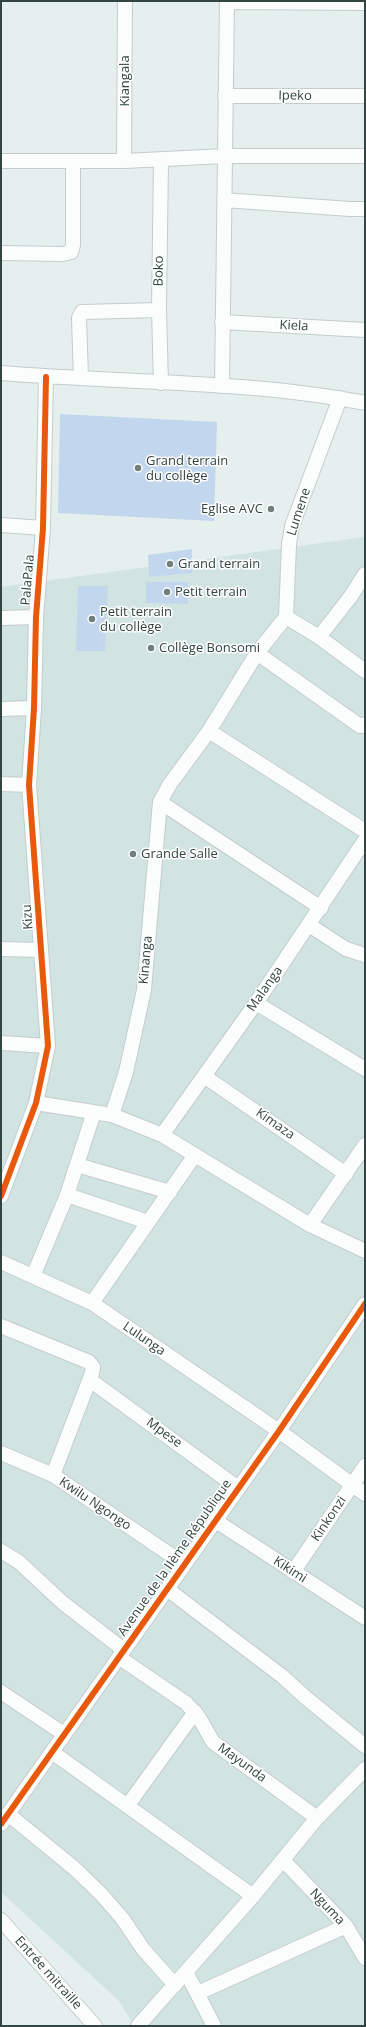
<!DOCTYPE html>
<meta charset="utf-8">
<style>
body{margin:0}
#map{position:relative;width:366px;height:2027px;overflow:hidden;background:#e5efed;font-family:"Open Sans",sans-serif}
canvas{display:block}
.frame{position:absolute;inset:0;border:2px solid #324540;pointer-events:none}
</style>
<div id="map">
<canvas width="366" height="2027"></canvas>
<div class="frame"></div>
</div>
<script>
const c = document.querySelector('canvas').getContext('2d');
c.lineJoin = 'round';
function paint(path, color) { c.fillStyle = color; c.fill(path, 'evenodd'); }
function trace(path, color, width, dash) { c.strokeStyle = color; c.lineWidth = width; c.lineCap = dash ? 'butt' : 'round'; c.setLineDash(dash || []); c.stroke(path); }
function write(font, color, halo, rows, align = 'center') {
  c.font = font + ' "Open Sans",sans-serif'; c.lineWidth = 3; c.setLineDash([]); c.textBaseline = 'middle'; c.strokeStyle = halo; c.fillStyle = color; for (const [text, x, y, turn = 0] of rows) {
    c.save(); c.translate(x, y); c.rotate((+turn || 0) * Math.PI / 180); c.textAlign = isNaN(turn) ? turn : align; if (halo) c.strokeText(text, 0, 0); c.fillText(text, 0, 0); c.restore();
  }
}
const residential = new Path2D(`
 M365 537V2026H134L119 2001 1 1892V587Z`);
const green = new Path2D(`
 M60 414 217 422 214 521 58 513Z
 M192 549V573L149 577 148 555Z
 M146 582H188V604L146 603Z
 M78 586H108L105 651H76Z`);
const minor = new Path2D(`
 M227 2 365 3
 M225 96H365
 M1 161H124L225 156H365
 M124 161 125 1
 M224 200 350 209H365
 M1 253 63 254 71 252 73 245V161
 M222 322 365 330
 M1 373C121 383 247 380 365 403
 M81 378 79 318 82 312 159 310
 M161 383 159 310 161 160
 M222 386 227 1
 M1 525 43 528
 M286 617 289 544 292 526 340 398
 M286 617 319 637 365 671
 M1 618 36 617
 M319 637 351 596 365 574
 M257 653 360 726H363L365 724
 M1 709 34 708
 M209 731 365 831
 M1 784 29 785
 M160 802 321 908
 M309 925 346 949 365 955
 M1 949 41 950
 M256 1003 365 1069
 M1 1043 48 1046
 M204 1076 346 1174
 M36 1103 112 1115 162 1135 310 1225 365 1251
 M112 1115 126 1072 144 990 160 802 170 784 209 731 257 653 286 617
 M162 1135 256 1003 365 840
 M77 1165 170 1192
 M67 1195 148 1222
 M1 1196 36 1103 48 1046 29 785 34 708 36 617 43 528 46 377
 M310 1225 365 1145
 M1 1262 92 1303 279 1431 365 1494
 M33 1276 67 1195 94 1112
 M92 1303 195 1155
 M1 1326 89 1362 93 1367 92 1373 53 1475
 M90 1380 238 1488
 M1 1453 53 1475 184 1564
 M216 1521 365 1618
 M1 1551 19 1562 63 1603 124 1650
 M293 1572 365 1466
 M167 1589 282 1676 305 1697 365 1746
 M120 1658 186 1703 198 1716 213 1742 317 1818
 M1 1692 64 1734
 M52 1752 253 1896
 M128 1805 195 1712
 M8 1814 74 1868 101 1894 122 1918 143 1949 175 1985
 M1 1824 279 1431 365 1304
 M283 1860 346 1926 365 1958
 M1 1920 95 2026
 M186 1972 214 2026
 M198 1993 346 1926
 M138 2026 253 1896 317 1818 365 1769`);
const cycleway = new Path2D(`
 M1 1196 36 1103 48 1046 29 785 34 708 36 617 43 528 46 377
 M1 1824 279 1431 365 1304`);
const markers = [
 [138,468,4,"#71807d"],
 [271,509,4,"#71807d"],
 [170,564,4,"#71807d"],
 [167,592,4,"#71807d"],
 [92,619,4,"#71807d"],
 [151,648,4,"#71807d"],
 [133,854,4,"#71807d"]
];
const streetNames = [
 ["Kiangala",125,81,-90],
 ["Ipeko",295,96,1],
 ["Boko",159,271,-89],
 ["Kiela",294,326,3],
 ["Lumene",299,512,-72],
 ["PalaPala",28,580,-85],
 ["Kizu",28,917,-94],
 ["Kinanga",146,960,-85],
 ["Malanga",265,989,-55],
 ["Kimaza",275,1124,35],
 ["Lulunga",144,1339,35],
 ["Mpese",164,1433,36],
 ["Kwilu Ngongo",95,1504,34],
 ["Kinkonzi",329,1519,-56],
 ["Avenue de la IIème République",175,1558,-55],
 ["Kikimi",290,1570,33],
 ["Mayunda",242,1763,36],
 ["Nguma",327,1907,47],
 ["Entrée mitraille",48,1973,48]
];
const poiNames = [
 ["Grand terrain",146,461],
 ["du collège",146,476],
 ["Eglise AVC",263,509,"right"],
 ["Grand terrain",178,564],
 ["Petit terrain",175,592],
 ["Petit terrain",100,612],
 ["du collège",100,627],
 ["Collège Bonsomi",159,648],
 ["Grande Salle",141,854]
];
paint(residential, '#d2e4e1');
paint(green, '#c2d6ed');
trace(minor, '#c3cdcb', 16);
trace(minor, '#fbfdfc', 14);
trace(cycleway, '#e8590c', 6);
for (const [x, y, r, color] of markers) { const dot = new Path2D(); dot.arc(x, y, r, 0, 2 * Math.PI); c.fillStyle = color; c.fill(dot); trace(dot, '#fff', 1.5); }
write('13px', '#324540', '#fff', streetNames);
write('13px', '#324540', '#fff', poiNames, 'left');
</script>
